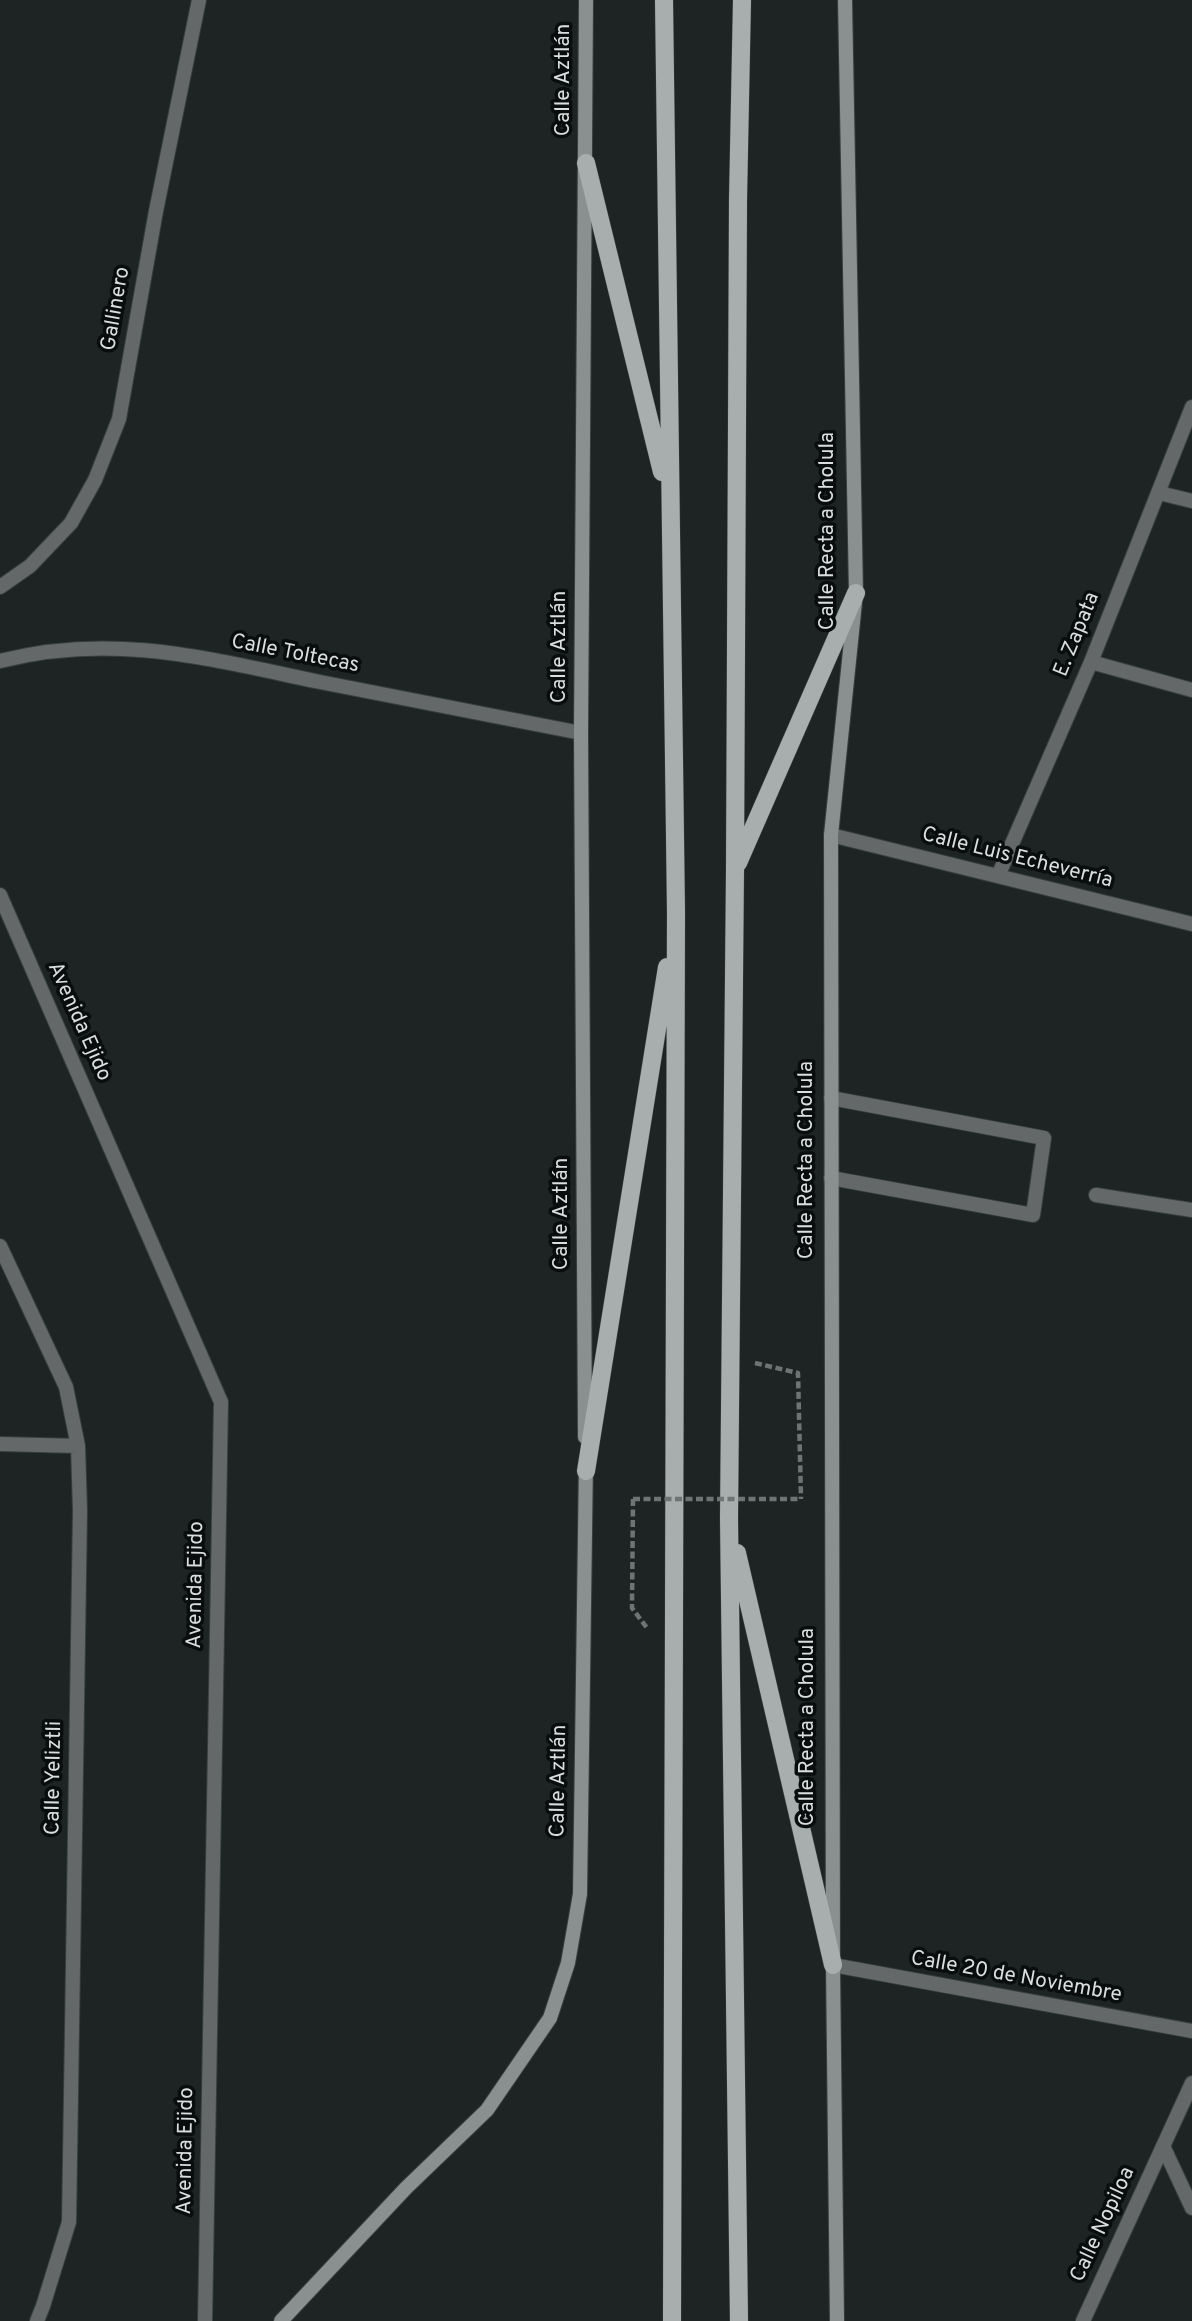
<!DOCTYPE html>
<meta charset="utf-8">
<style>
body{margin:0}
canvas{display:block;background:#1e2424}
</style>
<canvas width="1192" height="2321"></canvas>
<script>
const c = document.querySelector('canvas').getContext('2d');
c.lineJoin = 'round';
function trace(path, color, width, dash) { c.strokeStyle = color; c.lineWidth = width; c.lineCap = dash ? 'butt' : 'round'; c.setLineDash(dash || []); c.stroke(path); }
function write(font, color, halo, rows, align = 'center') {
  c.font = font + ' Overpass,sans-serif'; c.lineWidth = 7; c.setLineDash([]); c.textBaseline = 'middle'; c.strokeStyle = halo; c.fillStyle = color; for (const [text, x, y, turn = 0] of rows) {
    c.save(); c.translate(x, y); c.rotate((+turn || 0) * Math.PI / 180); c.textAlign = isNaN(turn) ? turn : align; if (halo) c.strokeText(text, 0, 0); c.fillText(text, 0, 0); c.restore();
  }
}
const path = new Path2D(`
 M755 1363 798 1373 801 1499
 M633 1499 632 1608 647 1628`);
const service = new Path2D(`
 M831 1098 1044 1138 1033 1215 831 1178
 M1096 1195 1192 1210`);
const minor = new Path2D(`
 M1159 493 1192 501
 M0 587 30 566 71 523 95 480 119 419 156 211 199 0
 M0 661C114 632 209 659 320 682 407 699 494 716 581 733
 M1091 662 1192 690
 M831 835 1192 924
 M998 876 1091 662 1192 407
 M0 895 221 1402 205 2321
 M0 1246 66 1387 78 1446 80 1511 69 2222 43 2306 37 2321
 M0 1444 78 1446
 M833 1965 1192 2031
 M1163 2146 1192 2208
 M1083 2321 1192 2083`);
const secondary = new Path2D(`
 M585 1437 581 733 586 0
 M281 2321 406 2188 487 2110 550 2018 568 1963 580 1894 586 1461
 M837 2321 833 1965 831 835 856 593 845 0`);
const primary = new Path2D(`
 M664 0 676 912 672 2321
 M586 163 662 472
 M738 863 856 593
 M586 1471 667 967
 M737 1553 833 1965
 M739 2321 729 1518 735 869 738 200 742 0`);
const pathBridge = new Path2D(`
 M633 1499H801`);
const streetNames = [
 ["Calle Aztlán",565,80,-90],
 ["Gallinero",117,309,-80],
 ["Calle Recta a Cholula",829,531,-90],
 ["E. Zapata",1078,635,-68],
 ["Calle Aztlán",561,647,-90],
 ["Calle Toltecas",295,655,11],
 ["Calle Luis Echeverría",1017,859,14],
 ["Avenida Ejido",78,1022,66],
 ["Calle Recta a Cholula",808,1160,-90],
 ["Calle Aztlán",563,1214,-90],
 ["Avenida Ejido",197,1585,-89],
 ["Calle Recta a Cholula",809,1727,-90],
 ["Calle Yeliztli",55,1778,-89],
 ["Calle Aztlán",560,1781,-89],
 ["Calle 20 de Noviembre",1016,1978,10],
 ["Avenida Ejido",187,2151,-89],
 ["Calle Nopiloa",1104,2225,-65]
];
trace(service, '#383e3e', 16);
trace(minor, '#383e3e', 16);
trace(secondary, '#383e3e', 16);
trace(primary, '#383e3e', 19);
trace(path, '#6e7373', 4.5, [7, 3.5]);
trace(service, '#656868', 14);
trace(minor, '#656868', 14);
trace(secondary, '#8a8f8f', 14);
trace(primary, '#a7aead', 18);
trace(pathBridge, '#6e7373', 4.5, [7, 3.5]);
write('21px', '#dadede', '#0a0d0d', streetNames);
</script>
